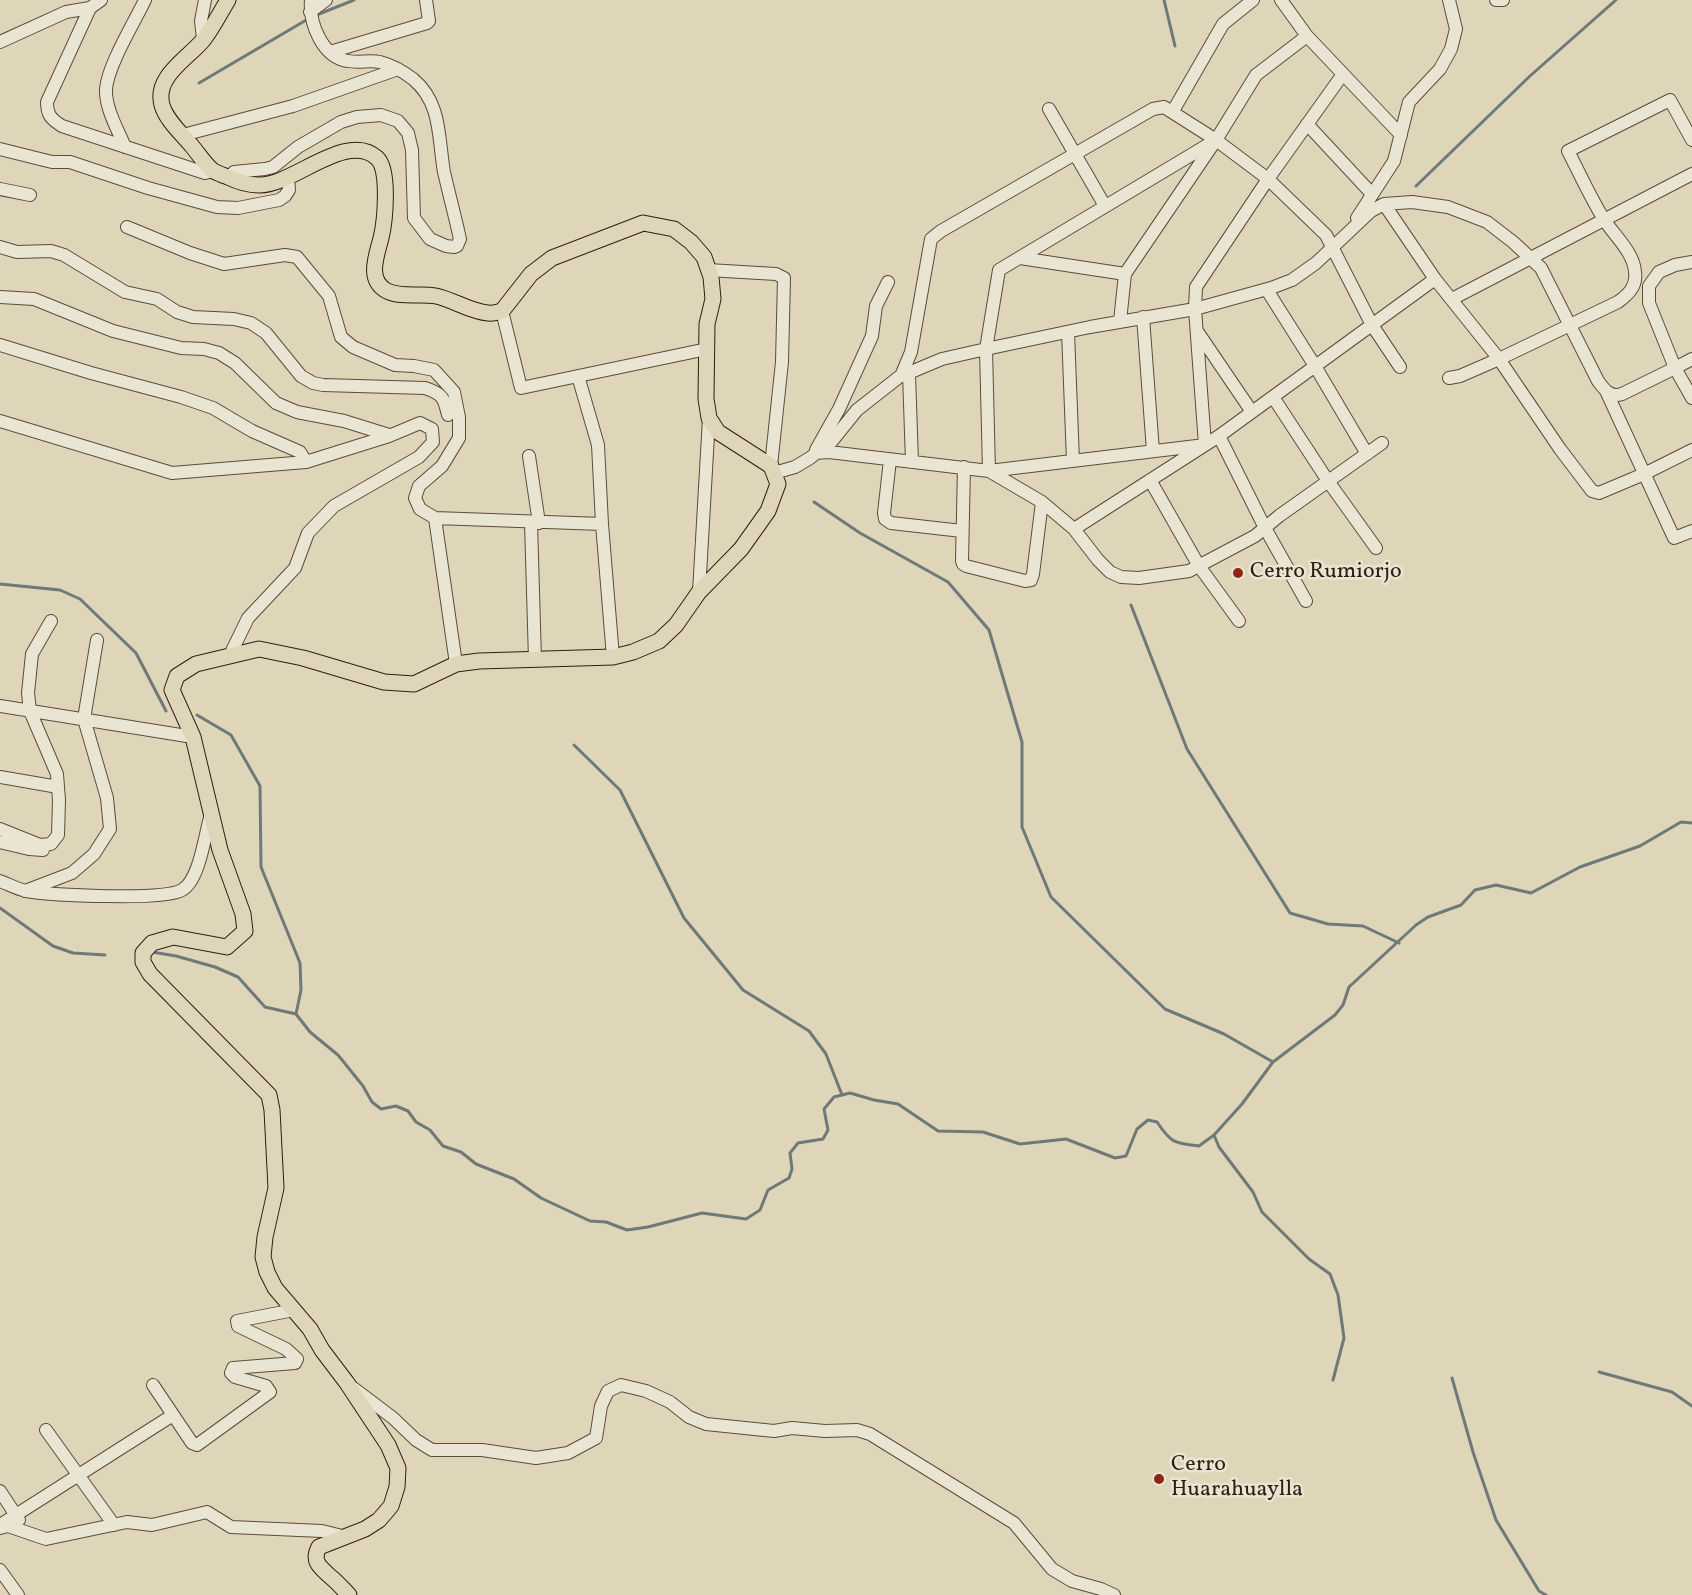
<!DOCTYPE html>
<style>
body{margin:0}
canvas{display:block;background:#dfd6ba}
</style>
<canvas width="1692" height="1595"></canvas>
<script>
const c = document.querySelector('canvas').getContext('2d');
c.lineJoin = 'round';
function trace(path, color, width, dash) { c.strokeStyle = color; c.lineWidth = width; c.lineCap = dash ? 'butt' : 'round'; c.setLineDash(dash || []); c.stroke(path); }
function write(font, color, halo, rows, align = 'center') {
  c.font = font + ' Vollkorn,serif'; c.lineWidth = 5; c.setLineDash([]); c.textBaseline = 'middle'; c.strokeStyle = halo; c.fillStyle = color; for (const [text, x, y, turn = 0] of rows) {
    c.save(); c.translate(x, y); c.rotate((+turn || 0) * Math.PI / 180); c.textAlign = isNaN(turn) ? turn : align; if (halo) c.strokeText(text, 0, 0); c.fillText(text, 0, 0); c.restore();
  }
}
const stream = new Path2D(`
 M1164 0 1175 46
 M314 16 354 0
 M199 83 308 19
 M1416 186 1530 76 1616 0
 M814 502 860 533 948 582 989 630 1022 742V827L1051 897 1165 1009 1224 1034 1273 1062
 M0 584 60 590 80 599 136 653 166 711
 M1131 605 1187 749 1290 913 1328 924 1363 926 1399 943
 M197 715 231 735 260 786 261 867 300 963 301 990 296 1014
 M574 745 620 790 684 918 743 990 809 1031 826 1054 842 1095
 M0 908 53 946 73 953 105 955
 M152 952 176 956 215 967 238 977 265 1007 296 1014 310 1032 338 1055 363 1086 372 1102 381 1109 396 1106 408 1111 416 1122 430 1130 443 1146 461 1152 476 1164 514 1179 541 1198 590 1221 606 1222 627 1230 648 1227 702 1213 746 1219 760 1210 768 1190 789 1178 792 1169 790 1153 798 1143 823 1139 828 1130 824 1109 834 1097 850 1093 874 1100 898 1104 938 1131 983 1132 1020 1144 1066 1139 1115 1158 1126 1156 1137 1129 1148 1120 1157 1122C1171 1143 1174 1143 1199 1146L1214 1135 1242 1104 1273 1062 1335 1015 1343 1005 1349 987 1416 925 1428 917 1461 905 1475 890 1496 885 1531 893 1580 867 1640 846 1681 822 1692 823
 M1214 1135 1219 1147 1253 1192 1262 1212 1309 1259 1330 1274 1338 1295 1344 1338 1333 1380
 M1599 1372 1672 1392 1692 1406
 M1452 1378 1473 1452 1496 1520 1539 1591 1546 1595`);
const minor = new Path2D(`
 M1281 0 1307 36 1401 135
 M1496 0H1503
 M90 8 47 102C47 115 51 119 62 126L205 173 212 171
 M310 12 326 0
 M203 39 201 21 205 0
 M0 42 66 12 90 8 101 0
 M330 52 427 23 429 21 426 0
 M1049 109 1105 206
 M1173 111 1223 24 1253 0
 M1307 124 1372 194
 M183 135 293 106 398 69
 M1216 140 999 270 986 349 989 471 1205 445 1195 309 1196 287 1268 179 1343 74
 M125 147C118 130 105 108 106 89 108 65 134 23 145 0
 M0 149 52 162H70L148 188 217 207 238 208 279 200 285 196 289 190 288 178
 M229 178 234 172 265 169 273 167 298 147 341 122 357 117 381 115 398 121 408 133 412 150 414 218 430 239 446 246 454 247 457 246 460 239C455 216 449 194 444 172 438 138 442 103 413 79 404 72 391 65 380 62 370 60 358 63 348 61 322 57 309 23 311 0
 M0 189 30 195
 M1384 204 1435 279
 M1357 218 1394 161 1409 102 1440 69 1451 49 1456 29 1449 0
 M127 227 190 253 224 264 285 255 297 257 329 296 341 337 353 347 395 365 414 366 434 370 454 392 459 417V438L442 466 419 486 415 498 420 509 435 518 602 524
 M0 247 17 252 51 251 64 255 125 292 157 299 177 312 193 317 234 319 251 323 266 333 301 376 313 383 323 385 425 388C443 394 444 398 448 415
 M1020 258 1125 274
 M708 270 776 274 784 278 782 362 771 466
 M1267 290 1315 366 1367 454
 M0 297 34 299 113 331 181 348 204 349 219 353 235 363 276 403 297 412 344 421 389 435
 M1452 299 1692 174
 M502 311 521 388 707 349
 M1143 317 1153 451
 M1120 321 1125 274 1216 140 1256 75 1307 36
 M1197 331 1252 412
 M1068 332 1073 461
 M0 345 91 373 181 397 213 408 252 431 300 452 306 462
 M1692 359 1675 368 1692 398
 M909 374 912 462
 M578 376 598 445 602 524 613 657
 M901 376 911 352 931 239 941 231 1153 109 1164 107 1216 140 1268 179 1326 235 1372 325 1400 367
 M1449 378 1460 376 1499 359 1618 302C1629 294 1637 286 1635 272 1634 253 1615 236 1605 221 1591 199 1580 174 1568 151L1670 100 1692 140
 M1607 393 1674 538 1692 531
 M1273 397 1328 481 1376 548
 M0 421 172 473 306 462 389 436 420 423 432 429
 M1219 436 1265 528 1306 601
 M816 450 839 409 872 336 876 306 888 282
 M815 453 829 452 989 471 1042 502 1074 529 1098 560 1110 572 1121 577 1139 578 1189 571 1255 536 1279 516 1382 443
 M529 456 539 523
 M890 460 884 513 885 519 891 523 962 531
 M964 467 962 561 963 564 966 566 1025 581 1031 580 1033 574 1042 502
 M774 473 795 467 810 458 832 441 857 410 899 377 942 359 986 349 1090 327 1195 309 1271 288 1292 280 1316 263 1371 211 1384 204 1412 202 1448 207 1487 222 1513 242 1541 268 1598 381C1604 389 1610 398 1622 394L1675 368 1649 303V286L1659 272 1675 265 1692 262
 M1150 480 1199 566 1239 621
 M435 518 456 664
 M531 523 535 660
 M1074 529 1219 436 1435 279 1499 359 1560 449 1592 491 1599 493 1644 474 1692 450
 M699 592 709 418
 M229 657 248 618 295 568 308 533 334 506 419 457 433 442 432 429
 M0 706 193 737
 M0 777 58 787
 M0 829 40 845 51 844 58 835 59 800 57 774 30 711 28 693 32 654 51 621
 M0 842 29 849 43 850
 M0 881C8 884 17 889 26 891 51 895 163 901 182 890 200 880 205 833 211 814
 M25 891 72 873 94 854 110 829 107 798 84 719 97 640
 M153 1385 192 1443 197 1445 270 1392 266 1386 235 1377 231 1373 233 1368 295 1363 297 1359 286 1349 238 1326 237 1321 294 1310
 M352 1387 393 1418 416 1440 432 1450H482L536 1458 568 1453 596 1438 601 1406 608 1391 621 1385 646 1391 670 1402 689 1417 706 1424 774 1431 792 1428 825 1431 857 1430 870 1434 1014 1523 1052 1569 1072 1581 1101 1589 1114 1595
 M46 1430 114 1525
 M0 1491 19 1520
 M0 1525 173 1415
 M0 1528 8 1526 46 1539 127 1522 152 1525 207 1512 231 1527 322 1531 346 1537
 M0 1570 18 1595`);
const major = new Path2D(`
 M228 0C220 13 213 27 204 39 189 58 154 76 162 105 166 120 182 134 191 145 198 153 204 163 212 170 216 173 223 175 228 177 238 182 248 185 259 185 292 186 347 130 377 158 390 170 385 222 381 238 377 255 366 280 387 291 401 298 421 293 436 296 454 300 471 312 488 313 492 314 498 312 502 311L531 274 552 258 643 223 674 229 691 242 704 257 711 277 713 299 707 324 706 399 709 418 718 432 771 466 778 484 768 511 741 549 699 592 676 625 659 641 633 652 613 657 479 661 456 664 414 684 384 682 303 658 259 649 196 664 177 676 172 690 193 737 220 850 243 914 245 931 227 947 173 937 152 943 143 953V962L150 974 269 1095 272 1110 276 1188 265 1237 263 1257 267 1272 275 1288 310 1329 322 1350 347 1383 388 1445 398 1468 397 1487 391 1506 379 1520 365 1529 319 1547C311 1562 321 1568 332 1578 338 1583 343 1589 349 1595`);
const markers = [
 [1238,573,6,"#8f2418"],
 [1159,1479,6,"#8f2418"]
];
const poiNames = [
 ["Cerro Rumiorjo",1250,573],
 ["Cerro",1171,1466],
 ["Huarahuaylla",1171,1491]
];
trace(stream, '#6f7978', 3);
trace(minor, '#5c4b3d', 14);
trace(major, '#301d13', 17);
trace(minor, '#eae4d2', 12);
trace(major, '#dfd6ba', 15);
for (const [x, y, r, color] of markers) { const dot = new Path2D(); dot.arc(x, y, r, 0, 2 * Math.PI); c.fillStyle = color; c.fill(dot); trace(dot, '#eae4d2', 2); }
write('22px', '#301d13', '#eae4d2', poiNames, 'left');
</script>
